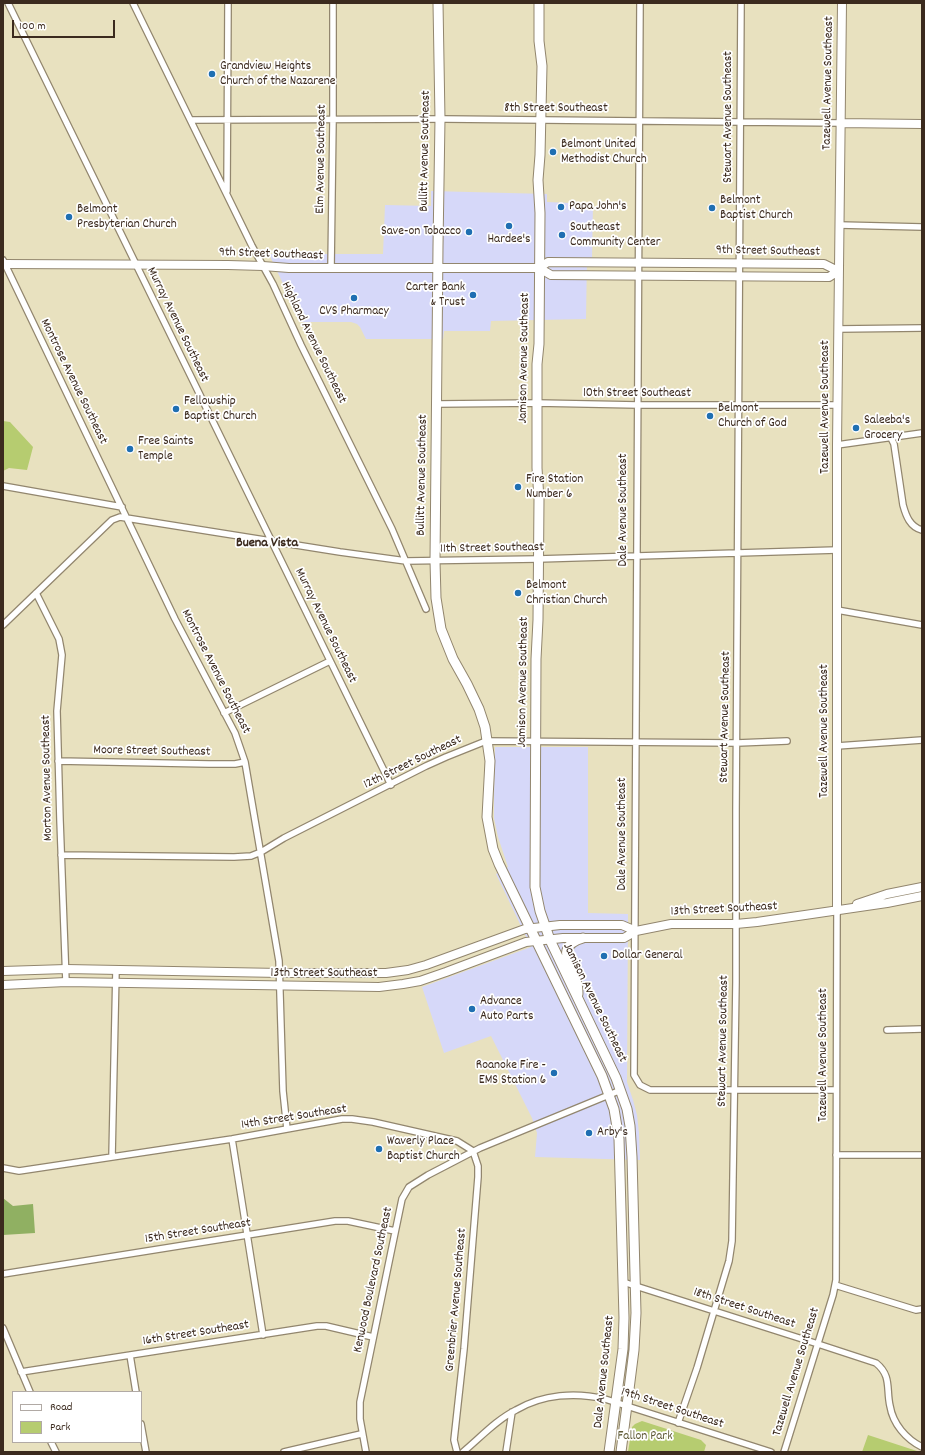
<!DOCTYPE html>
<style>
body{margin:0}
#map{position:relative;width:925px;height:1455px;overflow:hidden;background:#e8e1bf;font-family:Dekko,sans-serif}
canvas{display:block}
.frame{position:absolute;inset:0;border:4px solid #3b2a1e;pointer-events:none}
.legend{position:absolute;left:12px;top:1391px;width:130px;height:52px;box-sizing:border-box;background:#fff;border:1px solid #b1aaa5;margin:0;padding:5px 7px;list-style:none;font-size:12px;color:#3b2a1e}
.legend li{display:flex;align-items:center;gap:8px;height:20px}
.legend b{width:20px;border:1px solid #b1aaa5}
.scale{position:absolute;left:12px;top:20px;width:103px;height:18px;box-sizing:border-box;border:2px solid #3b2a1e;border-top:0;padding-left:5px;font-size:12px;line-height:14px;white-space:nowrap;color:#3b2a1e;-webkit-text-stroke:3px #fff;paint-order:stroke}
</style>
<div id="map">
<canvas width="925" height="1455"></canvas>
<div class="frame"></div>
<ul class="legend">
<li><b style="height:5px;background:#fff"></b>Road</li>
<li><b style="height:11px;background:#b6cc70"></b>Park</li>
</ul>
<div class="scale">100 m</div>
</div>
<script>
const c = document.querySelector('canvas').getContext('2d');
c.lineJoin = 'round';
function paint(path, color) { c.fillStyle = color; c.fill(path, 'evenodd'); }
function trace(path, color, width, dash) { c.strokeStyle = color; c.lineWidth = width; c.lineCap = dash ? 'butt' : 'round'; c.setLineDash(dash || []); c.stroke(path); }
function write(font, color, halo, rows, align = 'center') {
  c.font = font + ' Dekko,sans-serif'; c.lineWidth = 3.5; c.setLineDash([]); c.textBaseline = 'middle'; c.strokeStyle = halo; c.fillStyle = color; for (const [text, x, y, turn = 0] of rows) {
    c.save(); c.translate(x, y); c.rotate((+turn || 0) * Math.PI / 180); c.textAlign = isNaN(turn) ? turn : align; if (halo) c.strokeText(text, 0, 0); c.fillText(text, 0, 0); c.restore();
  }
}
const built = new Path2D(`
 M431 191 547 194V202L593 204 592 258H587L586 319 491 321 490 331H444L443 339H366L360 327 357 324 351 322H301L269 254H383L385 205 431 206Z
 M495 747H588V913L628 914 627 1082 633 1100 637 1115 639 1133 640 1160 535 1157 537 1133 532 1118 491 1036 444 1053 422 987 531 947 496 874 508 867 498 837 494 818V798Z`);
const green = new Path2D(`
 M3 421 10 422 33 447 27 470 9 468 3 471Z
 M642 1421 701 1440 706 1445 704 1452H628L632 1427 635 1424Z
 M868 1435 920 1452H862Z`);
const forest = new Path2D(`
 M3 1198 13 1206 33 1204 35 1233 3 1235Z`);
const street = new Path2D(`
 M8 3 391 785
 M133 3 252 246 273 284 301 345 392 529 426 609
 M640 3 634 1075 640 1085 650 1090H836
 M191 120 445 119 840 123
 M227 191 228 3
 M839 225 922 227
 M3 260 175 619 235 733 245 762 279 961 283 1091 287 1129
 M331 268 333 120V3
 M838 329 922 328
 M437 404 537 403 638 405H838
 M891 438 894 444 903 505C906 516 910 527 922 530
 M837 445 922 433
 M3 486 122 507
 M36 593 59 639 62 655 57 711 60 820 66 982
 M837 610 922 625
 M3 625 112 520 120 517 340 552 406 561 538 559 837 550
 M224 713 330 661
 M837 746 922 740
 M58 761 209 764H235L245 762
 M61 855 234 857 251 856 261 852 284 838 426 766 446 757 486 741 737 743 787 741
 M887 1030 922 1029
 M232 1139 263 1335
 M836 1155H922
 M112 1157 116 970
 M3 1168 19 1171 232 1139 342 1119H352L373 1122 457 1141 473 1151 478 1166V1177L464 1349 454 1440 457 1452
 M3 1274 335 1221H348L395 1231
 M623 1282 818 1344 876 1363C892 1376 886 1389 890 1406 893 1424 906 1439 922 1447
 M835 1285 916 1310 922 1309
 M3 1328 30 1392
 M130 1355 136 1392
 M21 1372 317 1326H326L373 1337
 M678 1423 697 1368 729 1261 732 1241 736 982V809L741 3
 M141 1424 146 1452
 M51 1442 56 1452
 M284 1452 361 1434
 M366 1452 360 1419V1402L402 1199 409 1187 428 1175 480 1148 621 1090
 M463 1452C480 1438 496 1420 516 1410 543 1394 576 1392 605 1399L771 1452
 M506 1452 512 1412
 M784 1452 833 1295 836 1280 837 911`);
const secondary = new Path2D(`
 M840 123 922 124
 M3 264 228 265 263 266 289 268H539L551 275 829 277 838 271 824 264 548 262 539 268
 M857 904 887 894 922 887
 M837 911V445L842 3
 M3 971 66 969 280 973H386L408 970 426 965 525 929 560 925H622L636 931
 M3 985 66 982 379 987 403 984 420 981 446 972 526 942 563 938H624L636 931 671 924H736L757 922 887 903 922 896`);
const primary = new Path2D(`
 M438 3 440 119 438 246 435 561 436 598 441 629 453 659 467 684 479 709 485 727 490 761 487 817 493 849 499 864 602 1076 614 1109 619 1139 624 1318 623 1349 609 1452
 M539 3V41L542 66 540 155 538 180 540 213 539 344 537 364V468L539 499 538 620 536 659 535 887 540 911 550 940 616 1078 627 1109 630 1126 632 1157 636 1313 634 1350 621 1452
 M578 994C578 990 578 985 576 981 570 964 555 946 583 938`);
const markers = [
 [212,74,4,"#1f6fb2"],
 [553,152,4,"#1f6fb2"],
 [561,207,4,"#1f6fb2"],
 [712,208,4,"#1f6fb2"],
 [69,217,4,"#1f6fb2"],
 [509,226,4,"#1f6fb2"],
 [469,232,4,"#1f6fb2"],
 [562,235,4,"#1f6fb2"],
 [473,295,4,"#1f6fb2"],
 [354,298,4,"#1f6fb2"],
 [176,409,4,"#1f6fb2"],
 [710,416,4,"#1f6fb2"],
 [856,428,4,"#1f6fb2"],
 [130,449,4,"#1f6fb2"],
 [518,487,4,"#1f6fb2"],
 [518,593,4,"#1f6fb2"],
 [604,956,4,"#1f6fb2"],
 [472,1009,4,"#1f6fb2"],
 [554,1073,4,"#1f6fb2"],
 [589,1133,4,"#1f6fb2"],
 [379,1149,4,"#1f6fb2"]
];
const poiNames = [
 ["Grandview Heights",220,67],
 ["Church of the Nazarene",220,82],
 ["Belmont United",561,145],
 ["Methodist Church",561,160],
 ["Belmont",720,201],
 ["Baptist Church",720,216],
 ["Papa John's",569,207],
 ["Belmont",77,210],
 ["Presbyterian Church",77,225],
 ["Southeast",570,228],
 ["Community Center",570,243],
 ["Save-on Tobacco",461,232,"right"],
 ["Hardee's",509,240,"center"],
 ["Carter Bank",465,288,"right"],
 ["& Trust",465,303,"right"],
 ["CVS Pharmacy",354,312,"center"],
 ["Fellowship",184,402],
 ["Baptist Church",184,417],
 ["Belmont",718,409],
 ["Church of God",718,424],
 ["Saleeba's",864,421],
 ["Grocery",864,436],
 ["Free Saints",138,442],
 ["Temple",138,457],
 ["Fire Station",526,480],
 ["Number 6",526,495],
 ["Belmont",526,586],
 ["Christian Church",526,601],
 ["Dollar General",612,956],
 ["Advance",480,1002],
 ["Auto Parts",480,1017],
 ["Roanoke Fire -",546,1066,"right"],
 ["EMS Station 6",546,1081,"right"],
 ["Arby's",597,1133],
 ["Waverly Place",387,1142],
 ["Baptist Church",387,1157]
];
const streetNames = [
 ["Tazewell Avenue Southeast",829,83,-89],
 ["8th Street Southeast",556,109],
 ["Stewart Avenue Southeast",729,117,-90],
 ["Bullitt Avenue Southeast",426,151,-89],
 ["Elm Avenue Southeast",322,159,-89],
 ["9th Street Southeast",768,252,1],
 ["9th Street Southeast",271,255,2],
 ["Murray Avenue Southeast",177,325,64],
 ["Highland Avenue Southeast",313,343,64],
 ["Jamison Avenue Southeast",525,358,-89],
 ["Montrose Avenue Southeast",73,382,64],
 ["10th Street Southeast",637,394],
 ["Tazewell Avenue Southeast",826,407,-90],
 ["Bullitt Avenue Southeast",423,475,-89],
 ["Dale Avenue Southeast",624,510,-90],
 ["11th Street Southeast",492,549,-1],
 ["Murray Avenue Southeast",325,626,64],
 ["Montrose Avenue Southeast",215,672,63],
 ["Jamison Avenue Southeast",524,682,-89],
 ["Stewart Avenue Southeast",726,717,-89],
 ["Tazewell Avenue Southeast",825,731,-90],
 ["Moore Street Southeast",152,752,1],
 ["12th Street Southeast",413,763,-26],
 ["Morton Avenue Southeast",48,778,-91],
 ["Dale Avenue Southeast",623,834,-90],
 ["13th Street Southeast",724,910,-3],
 ["13th Street Southeast",324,974],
 ["Jamison Avenue Southeast",594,1003,64],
 ["Stewart Avenue Southeast",724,1041,-89],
 ["Tazewell Avenue Southeast",824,1055,-90],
 ["14th Street Southeast",294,1118,-9],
 ["15th Street Southeast",198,1232,-9],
 ["Kenwood Boulevard Southeast",374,1280,-78],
 ["Greenbrier Avenue Southeast",457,1300,-85],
 ["18th Street Southeast",744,1309,18],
 ["16th Street Southeast",196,1334,-9],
 ["Dale Avenue Southeast",605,1372,-84],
 ["Tazewell Avenue Southeast",797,1372,-73],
 ["19th Street Southeast",672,1409,18]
];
const parkNames = [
 ["Fallon Park",645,1437]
];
const neighbourhoodNames = [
 ["Buena Vista",267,544]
];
paint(built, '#d6d8f9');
paint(green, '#b6cc70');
paint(forest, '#90b062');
trace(street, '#92866e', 8);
trace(secondary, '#92866e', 10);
trace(primary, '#92866e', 11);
trace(street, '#fff', 5.5);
trace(secondary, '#fff', 8);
trace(primary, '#fff', 9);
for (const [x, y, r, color] of markers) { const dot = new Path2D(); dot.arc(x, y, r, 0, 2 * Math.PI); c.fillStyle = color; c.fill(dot); trace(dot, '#fff', 1.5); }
write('13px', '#3b2a1e', '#fff', poiNames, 'left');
write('13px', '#3b2a1e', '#fff', streetNames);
write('13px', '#605b37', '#fff', parkNames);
write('bold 14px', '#3b2a1e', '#fff', neighbourhoodNames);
</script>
